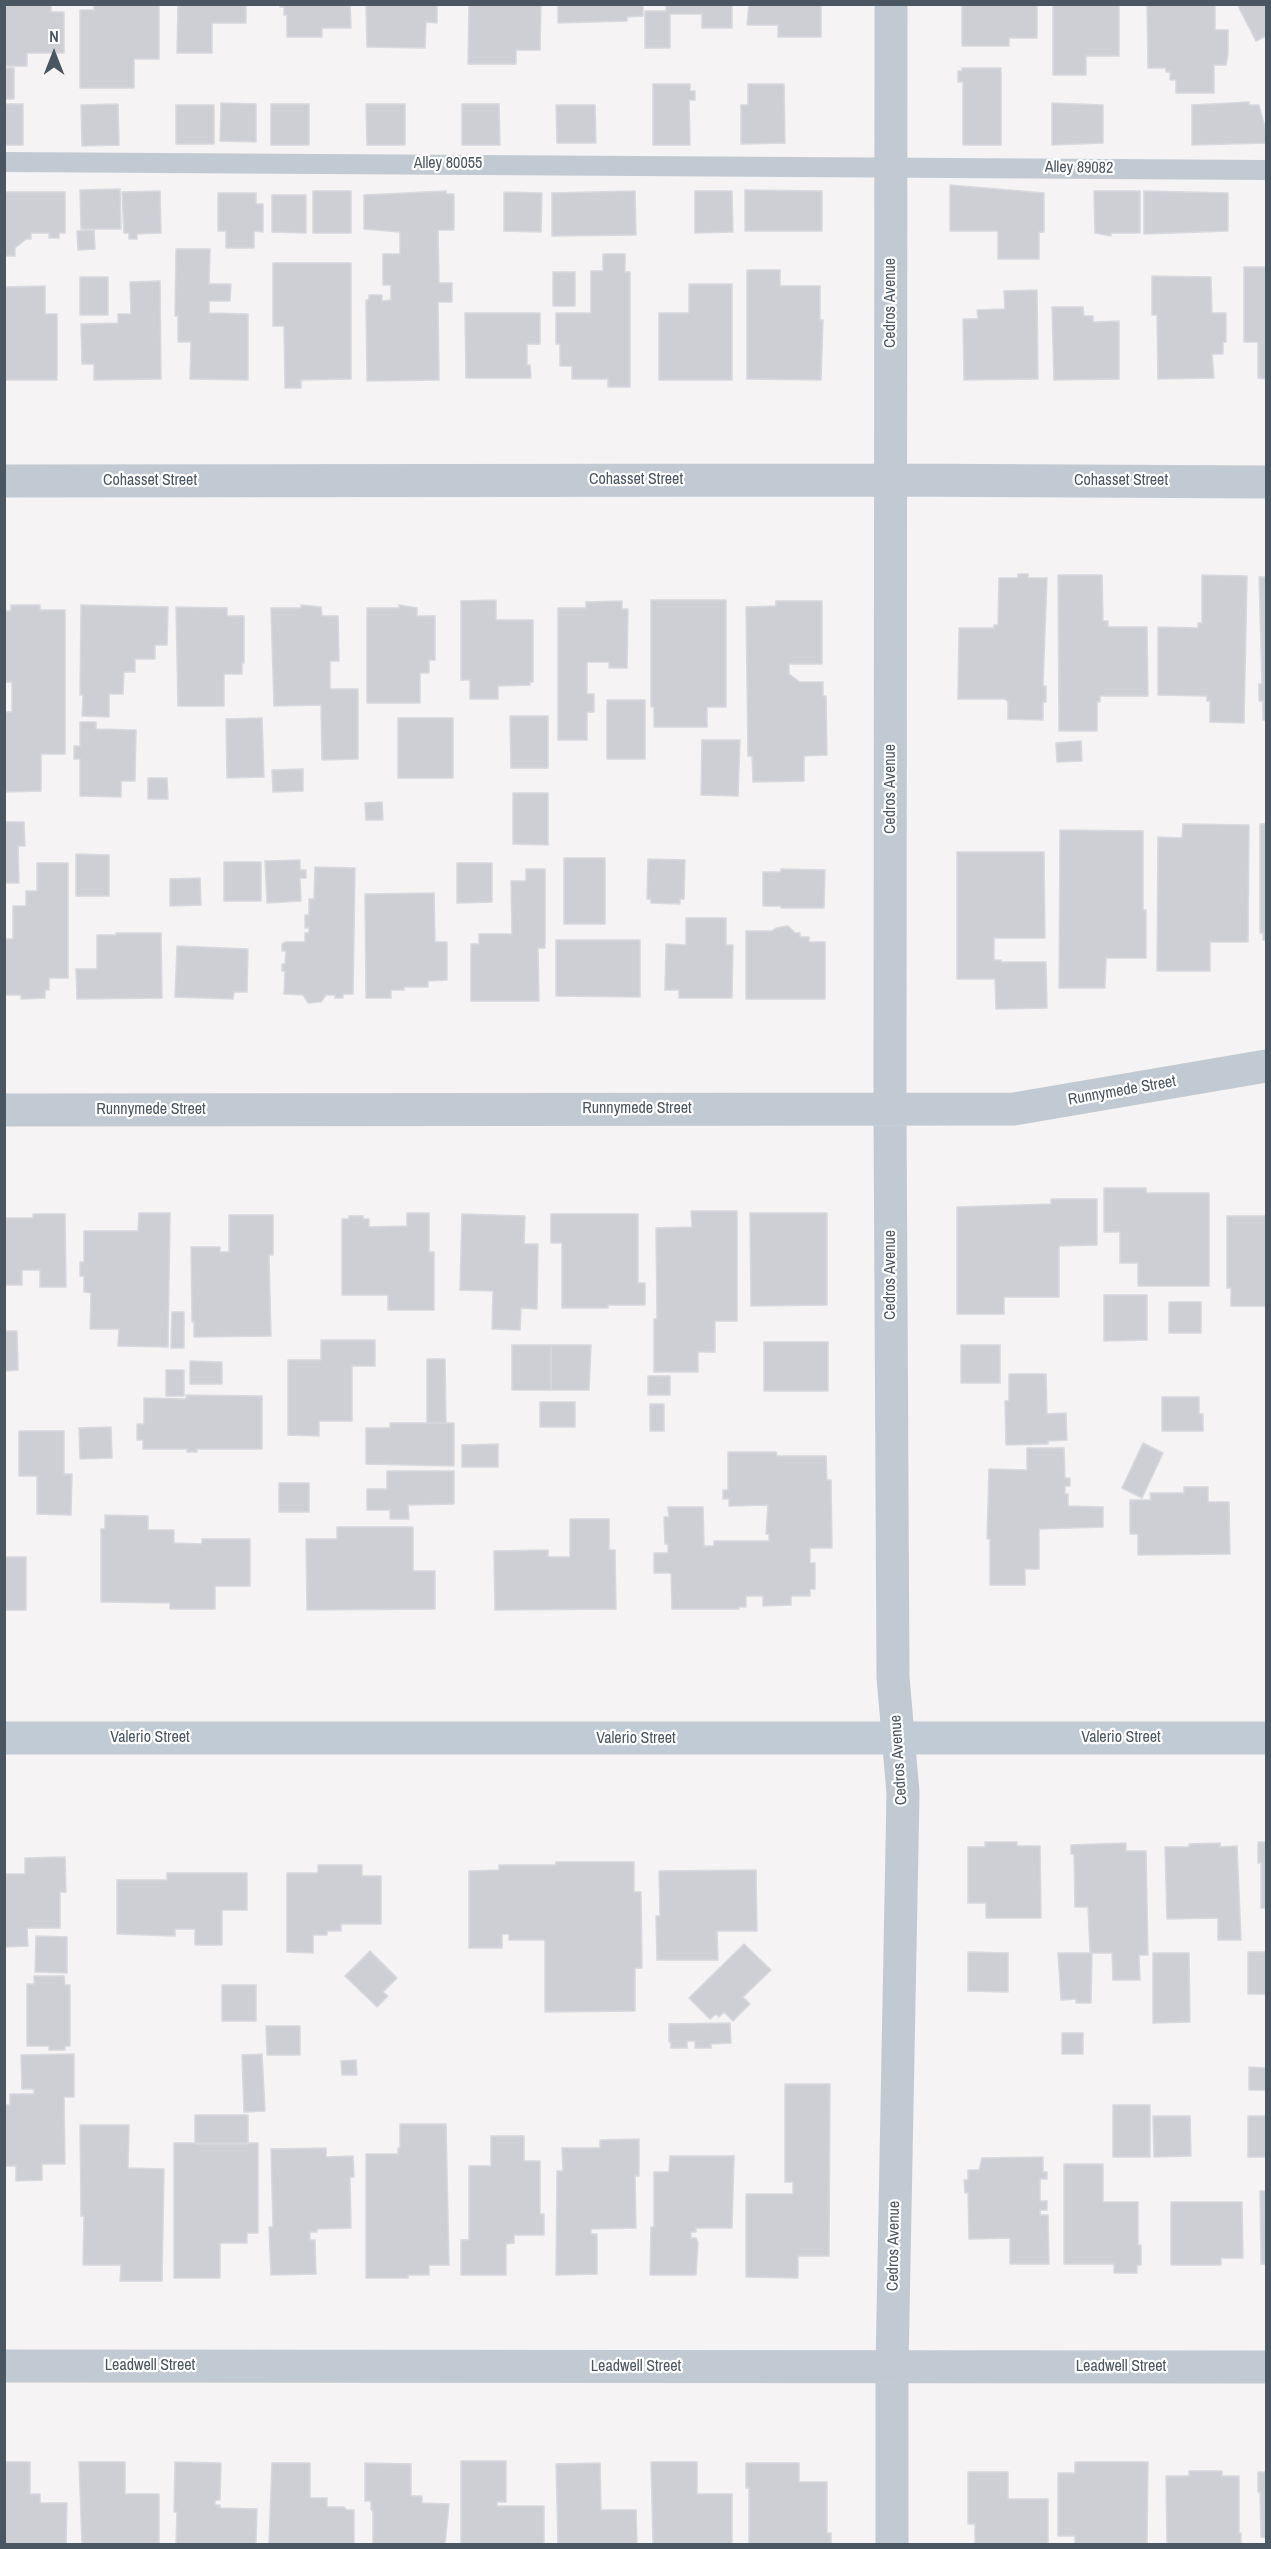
<!DOCTYPE html>
<style>
body{margin:0}
#map{position:relative;width:1271px;height:2549px;overflow:hidden;background:#f5f3f3;font-family:"Archivo Narrow",sans-serif}
canvas{display:block}
.frame{position:absolute;inset:0;border:6px solid #4a5661;pointer-events:none}
.north{position:absolute;left:24px;top:24px;width:60px;height:60px;-webkit-text-stroke:4px #fff;paint-order:stroke;rotate:0deg;font-size:16px;font-weight:700;line-height:24px;text-align:center;color:#4a5661}
.north::after{content:'';display:block;margin:auto;width:21px;height:27px;background:#4a5661;clip-path:polygon(50% 0,100% 100%,50% 72%,0 100%)}
</style>
<div id="map">
<canvas width="1271" height="2549"></canvas>
<div class="frame"></div>
<div class="north">N</div>
</div>
<script>
const c = document.querySelector('canvas').getContext('2d');
c.lineJoin = 'round';
function paint(path, color) { c.fillStyle = color; c.fill(path, 'evenodd'); }
function trace(path, color, width, dash) { c.strokeStyle = color; c.lineWidth = width; c.lineCap = dash ? 'butt' : 'round'; c.setLineDash(dash || []); c.stroke(path); }
function write(font, color, halo, rows, align = 'center') {
  c.font = font + ' "Archivo Narrow",sans-serif'; c.lineWidth = 4.5; c.setLineDash([]); c.textBaseline = 'middle'; c.strokeStyle = halo; c.fillStyle = color; for (const [text, x, y, turn = 0] of rows) {
    c.save(); c.translate(x, y); c.rotate((+turn || 0) * Math.PI / 180); c.textAlign = isNaN(turn) ? turn : align; if (halo) c.strokeText(text, 0, 0); c.fillText(text, 0, 0); c.restore();
  }
}
const building = new Path2D(`
 M4 4H51V12H64V53H27V66H4Z
 M94 4H159V59H134V88H80V10H94Z
 M178 4H246V23H212V53H177Z
 M280 4H350L351 28H322V37H287V15H284V7H280Z
 M366 4H437V23L426 22 425 48 367 47Z
 M469 4H541L540 50H516V64H468Z
 M558 4H643V16L627 17V21L558 23Z
 M666 4H732V28H702V14H670V48H645V11H666Z
 M749 4H821V37H778V25H747Z
 M962 4H1037V38H1009V46H962Z
 M1053 4H1119V56H1086V75H1053Z
 M1147 4H1215V30H1228V54L1226 65H1214V93H1176V80H1170V72H1166V68H1148Z
 M1237 4H1266V36L1256 41Z
 M4 68H14V99H4Z
 M962 68H1001V145H963V82H958V71H962Z
 M653 84H690V91H695V100H689L690 145H653Z
 M748 84H784L785 143 741 144V105H748Z
 M1249 102V105H1259L1266 131V143L1192 145V105Z
 M221 103 256 104V142L220 141Z
 M1052 103 1103 105V143L1052 145Z
 M4 104H23V145H4Z
 M118 104 119 145 82 146 81 105Z
 M271 104H309V145H271Z
 M366 104H405V145H367Z
 M462 104H499L500 145H462Z
 M176 105H214V144H176Z
 M556 105H595L596 143H557Z
 M950 185 1044 193V232H1039V259H998V231H950Z
 M120 189 121 229H81L80 190Z
 M745 190 822 191V231H745Z
 M160 191 161 233 137 234V239H129V233H124L122 192Z
 M313 191H351V233H313Z
 M446 191V194H454V230H438L439 283H452V302H438L439 380 367 381 366 300H369V295H382V301L391 300V285H383V254H400V232L364 229V195Z
 M635 191 636 235 552 236V193Z
 M695 191H732L733 232 695 233Z
 M1094 191H1140V233H1111V236L1095 233Z
 M1144 191 1228 193V231L1144 234Z
 M4 192H65V233H59V238H49V233H31V239H26L15 248V256H4Z
 M504 192 542 193 541 232 504 231Z
 M218 193H256V204H263V232L254 231V248H226V231H218Z
 M272 195H306V233L272 232Z
 M94 230 95 249 78 250 77 231Z
 M176 249H210L209 284H231L230 301H209V313L248 314V380L190 379 191 342H178V316H175Z
 M603 254H625V272H630V387H608V379H572V366H560V344H556V313H591V271H603Z
 M273 263H351V379L301 380V388H285L284 326H273Z
 M1244 267H1266V379L1258 378V342H1244Z
 M747 270H780V286H820V320H823L821 380 747 379Z
 M553 272H575V306H553Z
 M1152 276 1211 277 1212 313H1226V342H1223V354H1212L1214 378 1158 379 1157 315H1152Z
 M80 277H108V315H80Z
 M160 281 161 379 94 380V364H82L81 324 118 323V314H131L130 282Z
 M689 284H732V380H659V313H689Z
 M45 286V314H57V380H4V287Z
 M1037 290 1038 379 964 380 963 319H978L977 310 1005 309 1004 291Z
 M1052 307H1083L1084 316H1093V322L1119 321V379L1054 380Z
 M465 313H540V344H527V365H530L531 378H466Z
 M1018 574H1028V578H1047L1043 686H1046V702H1043V720L1008 719V702L1005 699H958L959 628H994V625H998L999 578H1018Z
 M1058 575H1102L1103 621H1108V627H1147L1148 696H1100V702H1097V731H1059Z
 M1202 575 1247 576 1244 723 1210 722V701H1207V696L1158 695V627L1198 628V623H1202Z
 M1259 577H1266V720H1263V701H1259V684H1262Z
 M496 600V620H533V682H530V685L498 686V699H470V680H461V601Z
 M651 600H726V707H707V727H654V707H651Z
 M622 601V609H628L627 668H609V662H587V694H594V712H587V740H558V608H586V602Z
 M776 601H822V664H789V674L800 682H823V696H826L827 755 804 756V781L753 782 752 756H748L746 607 776 606Z
 M11 605H40V610H65V754H41V791L4 792V712H12V682H4V611H11Z
 M81 605 168 607 167 645H155V659H135V672H124L123 694H109V717L82 716 83 695H80Z
 M301 605 321 607 322 616H338L339 661H330V689H358V759L322 760 321 705 274 706 271 608H301Z
 M399 605 417 608V616H435V660H429V673H420V703H367V608H399Z
 M176 607 227 608V616H244V663H242V674H224V706H178Z
 M607 700H645V759H607Z
 M510 716H548V768H511Z
 M262 718 264 777 227 778 226 719Z
 M398 718H453V778H398Z
 M80 722H96V729L136 730 135 781H121V797L80 796V759H74V746H80Z
 M702 740H740L738 796 701 795Z
 M1081 741 1082 761 1057 762 1056 743Z
 M303 769V791L273 792 272 770Z
 M148 778H167L168 799H148Z
 M513 793H548V845L513 844Z
 M382 802 383 820H366L365 803Z
 M4 822H24L25 846H18L19 883H4Z
 M1183 824 1249 825 1248 942H1210V971H1157L1158 837 1182 838Z
 M1260 824H1266V940H1263V933H1260Z
 M1060 830 1143 831V910H1146V958H1106L1105 988H1059Z
 M957 852H1044L1045 938H994V960H1001V962H1046L1047 1008 996 1009 995 979H957Z
 M76 854 109 855V896H76Z
 M564 858H605V924H564Z
 M648 859 685 860 684 899H680V904L651 903V899H647Z
 M300 860V870H306V878H300L301 901 267 903 265 861Z
 M224 862H261V901H224Z
 M37 863H68V978H49V990H45V998L21 999V995H4V939H13V906H26V891H37Z
 M457 863H492V902L457 903Z
 M315 867 355 868 353 994H343V998H335V995H326L321 1002 308 1003 303 995 284 994 285 971H282V964H285L286 951H282V944L286 942H305V933H309V928H305V915H309V899H314Z
 M526 869H545V948H538L539 1001H471V944H479V934H512L511 881H526Z
 M781 869 825 870 824 908H781V906H763V872H781Z
 M200 878 201 905 170 906V879Z
 M434 893 435 942H447V980L428 981V987H404V990H391V998H366L365 894Z
 M686 918H726V945H733L732 998H679V990H665L666 944 686 945Z
 M788 926 795 933H800V937H809V942H825V999H746V931H772L776 928Z
 M116 933H161L162 998 77 999 76 969H97V935H116Z
 M556 940H640V997L556 996Z
 M177 946 248 949 247 992H234L233 999 175 997Z
 M1104 1188H1146V1193H1209V1286H1138V1263H1120V1232H1104Z
 M1051 1199H1097V1245L1059 1246V1297H1004V1314H957V1207L1051 1204Z
 M691 1211H737V1321H715V1352H698V1372H654V1319H657L656 1228 692 1227Z
 M139 1213H170L168 1347 118 1346 119 1329H90L91 1293 84 1292V1276H80V1262H84V1231H138Z
 M407 1213H429V1252H434V1310H388V1295H342V1219H349V1216H363V1219H369V1227L407 1226Z
 M750 1213H827V1305L751 1306Z
 M33 1214H65L66 1287H40V1270H22V1285H4V1218H33Z
 M462 1214 525 1216 524 1244H538L537 1309 521 1308 520 1330 492 1329 493 1291 460 1290Z
 M551 1214H638V1283H645V1305H608V1308H562V1243H551Z
 M229 1215H273V1255H269L271 1336 194 1337V1322H192L191 1247H220V1252H229Z
 M1227 1216H1266V1306H1231V1288H1227Z
 M1104 1295H1147V1340L1104 1341Z
 M1169 1302H1201V1333H1169Z
 M172 1312H184V1348H171Z
 M4 1331H17L18 1370 4 1371Z
 M321 1340H375V1366H352V1421H319V1436L288 1435V1360H321Z
 M764 1342H828V1391H764Z
 M512 1345H551V1390H512Z
 M551 1345H591L589 1390H551Z
 M961 1345H1000V1383H961Z
 M427 1359H445L446 1423H427Z
 M190 1361 222 1362V1384H190Z
 M166 1370H184V1396H166Z
 M1009 1374H1046L1047 1414 1066 1413 1067 1440 1048 1441V1444L1006 1445 1005 1401H1009Z
 M648 1376H670V1395H648Z
 M186 1395 262 1396V1449H197V1452H187V1449H143V1440H137V1424H144V1398L186 1399Z
 M1162 1397H1199V1414H1203V1431H1162Z
 M540 1402H575V1427H540Z
 M650 1404H664V1431H650Z
 M390 1423H454V1466L366 1464V1428H390Z
 M111 1427 112 1458 80 1459 79 1428Z
 M19 1431H64V1474H72L71 1515 37 1514V1476H19Z
 M1143 1443 1163 1453 1142 1498 1122 1488Z
 M498 1444V1467H462V1445Z
 M1027 1448H1064L1065 1478H1070V1486H1065V1494H1068V1506L1103 1507V1527L1039 1529V1569H1025V1585H990V1539H987L989 1469 1027 1470Z
 M728 1452H776L777 1456H826L827 1480H831L832 1548H810V1563H815V1589H810V1596H791V1605L763 1606V1596H746V1607H738L739 1609H672L671 1573H654V1553H668V1544H665L664 1517H669L668 1507H703L704 1546H714V1541H769V1534H766L768 1505 729 1506V1499H723V1490H728Z
 M387 1471H454V1504L408 1505 409 1519H390V1510H367V1489H387Z
 M279 1483H309V1512H279Z
 M1184 1487H1208V1502H1229L1230 1554 1138 1555V1534H1130V1500H1151L1150 1493H1184Z
 M105 1515 148 1516V1530H174V1543L202 1544V1539H250V1586H215V1609H170V1603L101 1602V1529H105Z
 M570 1519H609V1550H615L616 1609 495 1610 494 1551 548 1550V1557H570Z
 M337 1527H413V1571H435V1609L307 1610 306 1539H337Z
 M4 1557H26V1610H4Z
 M985 1842H1017V1846H1040L1041 1918H986V1903H968V1847H985Z
 M1258 1842H1266V1908H1261V1863H1258Z
 M1126 1843V1851H1146L1148 1955H1139L1140 1980H1113L1112 1953H1090L1088 1907H1075L1074 1854H1071V1845Z
 M1220 1843V1847L1237 1846 1241 1940H1218V1918L1167 1919 1165 1847H1189V1844Z
 M65 1857 66 1892H60V1928H27L28 1946 4 1947V1874H25V1858Z
 M556 1862H634V1892H641L642 1968H635V2011L545 2012V1940H509V1934H502V1948H469V1871L499 1870V1865H556Z
 M318 1865H362V1876H381V1924H341V1931H327V1935H313V1953L287 1952V1873H318Z
 M756 1870 757 1931H717L718 1960H657L656 1916H660L659 1871Z
 M167 1873H247V1910H222V1945H195V1929H175V1936L117 1934V1880H167Z
 M36 1936 67 1937V1973L35 1972Z
 M744 1944 771 1970 743 1997 750 2004 733 2021 724 2012 719 2017 716 2014 710 2019 689 1998Z
 M370 1951 397 1978 383 1992 388 1996 377 2007 345 1976Z
 M968 1952 1008 1953V1992L968 1991Z
 M1248 1952H1266V1994H1248Z
 M1058 1953H1092L1091 2003H1076V1999L1061 2000Z
 M1153 1953H1189L1190 2022 1153 2023Z
 M34 1976H64L65 1985H70V2046H65V2050H49V2046H27V1984H34Z
 M222 1985H256V2021H222Z
 M730 2023 731 2043 711 2044V2048H695V2041H687V2048H671V2041L669 2042V2024Z
 M266 2026H300V2055H267Z
 M1062 2033H1083V2054H1062Z
 M74 2054V2097H64L65 2164H42V2180L16 2181V2166H4V2105H10V2094H34V2089H22L21 2055Z
 M262 2054 265 2111 244 2112 242 2055Z
 M356 2060 357 2075H342L341 2061Z
 M1249 2067 1266 2068V2090H1249Z
 M785 2084H830L829 2256H798V2278L746 2277V2194H793V2182H785Z
 M1113 2105H1150V2157H1113Z
 M195 2115H248V2144H195Z
 M1153 2116H1190L1191 2156 1154 2157Z
 M1248 2116H1266V2157H1248Z
 M400 2124H446L449 2265H429V2275H408V2278H366V2154H398V2148H400Z
 M80 2125H129L128 2168 164 2169 162 2281H120L121 2265H83L84 2216H81Z
 M491 2136H524V2161H540V2214H544V2235H514V2243L506 2244V2275H461V2240H469V2166H491Z
 M639 2139V2176H635L636 2228 591 2229V2234H597V2274L556 2275 557 2171H563L562 2148H600V2140Z
 M174 2143H258V2233H247V2243H220V2278H174Z
 M326 2148V2157L353 2156 354 2177H350L351 2228 317 2229V2232H310V2240H315L316 2274 271 2275 269 2227H273L271 2149Z
 M670 2156H734L732 2228H696V2232H691V2238H696L698 2243 696 2275H650L651 2227H654V2172H669Z
 M1043 2157V2172H1047V2179H1040V2201H1047V2210H1040V2215H1048L1049 2264H1010V2238L969 2239 968 2193H965L964 2180H968V2170H979L982 2158Z
 M1064 2164H1103V2202H1138V2245H1141V2265H1137V2273H1114V2264H1064Z
 M1260 2191H1266V2264H1261Z
 M1171 2202H1242L1243 2258H1221V2265H1171Z
 M461 2461H506V2502H497V2506H544V2544H461Z
 M4 2462H30V2494H40V2503H67L66 2544H4Z
 M79 2462H125V2494H159V2544H82Z
 M175 2462 221 2463 220 2500H215V2505H220V2508L257 2509 256 2544H176L177 2512H174Z
 M651 2462H697V2494H732V2544H653Z
 M1075 2462H1148L1147 2544H1075V2536H1058V2473H1075Z
 M272 2463H310V2498H327V2507H344L347 2510H354V2544H269Z
 M365 2463 411 2464V2496H422V2503L449 2504 445 2544H373V2510H371V2501H365Z
 M600 2463 601 2510H636L637 2544H558L556 2464Z
 M746 2463H799V2482H827V2533H831V2544H749V2488H746Z
 M1189 2471H1222V2476H1239V2533H1241V2544H1167L1166 2476H1189Z
 M968 2472H1008V2499H1048V2544H975V2524H968Z
 M1258 2472H1266V2538L1261 2537 1260 2492H1258Z`);
const lane = new Path2D(`
 M4 162 1266 170`);
const street = new Path2D(`
 M891 4 890 1109 893 1677 903 1793 892 2367V2544
 M4 481 892 480 1266 482
 M4 1110 1014 1109 1266 1066
 M4 2366 1266 2367`);
const secondary = new Path2D(`
 M4 1738H1266`);
const streetNames = [
 ["Alley 80055",448,164],
 ["Alley 89082",1079,168,1],
 ["Cedros Avenue",891,303,-90],
 ["Cohasset Street",636,480],
 ["Cohasset Street",150,481],
 ["Cohasset Street",1121,481],
 ["Cedros Avenue",891,789,-90],
 ["Runnymede Street",1122,1091,-10],
 ["Runnymede Street",637,1109],
 ["Runnymede Street",151,1110],
 ["Cedros Avenue",891,1275,-90],
 ["Valerio Street",150,1738],
 ["Valerio Street",1121,1738],
 ["Valerio Street",636,1739],
 ["Cedros Avenue",899,1760,-94],
 ["Cedros Avenue",894,2246,-89],
 ["Leadwell Street",150,2366],
 ["Leadwell Street",636,2367],
 ["Leadwell Street",1121,2367]
];
paint(building, '#cdcfd5');
trace(building, '#d7d9de', 1.5);
trace(lane, '#c1cad2', 20);
trace(street, '#c1cad2', 33);
trace(secondary, '#c1cbd6', 33);
write('16px', '#4a5661', '#fff', streetNames);
</script>
